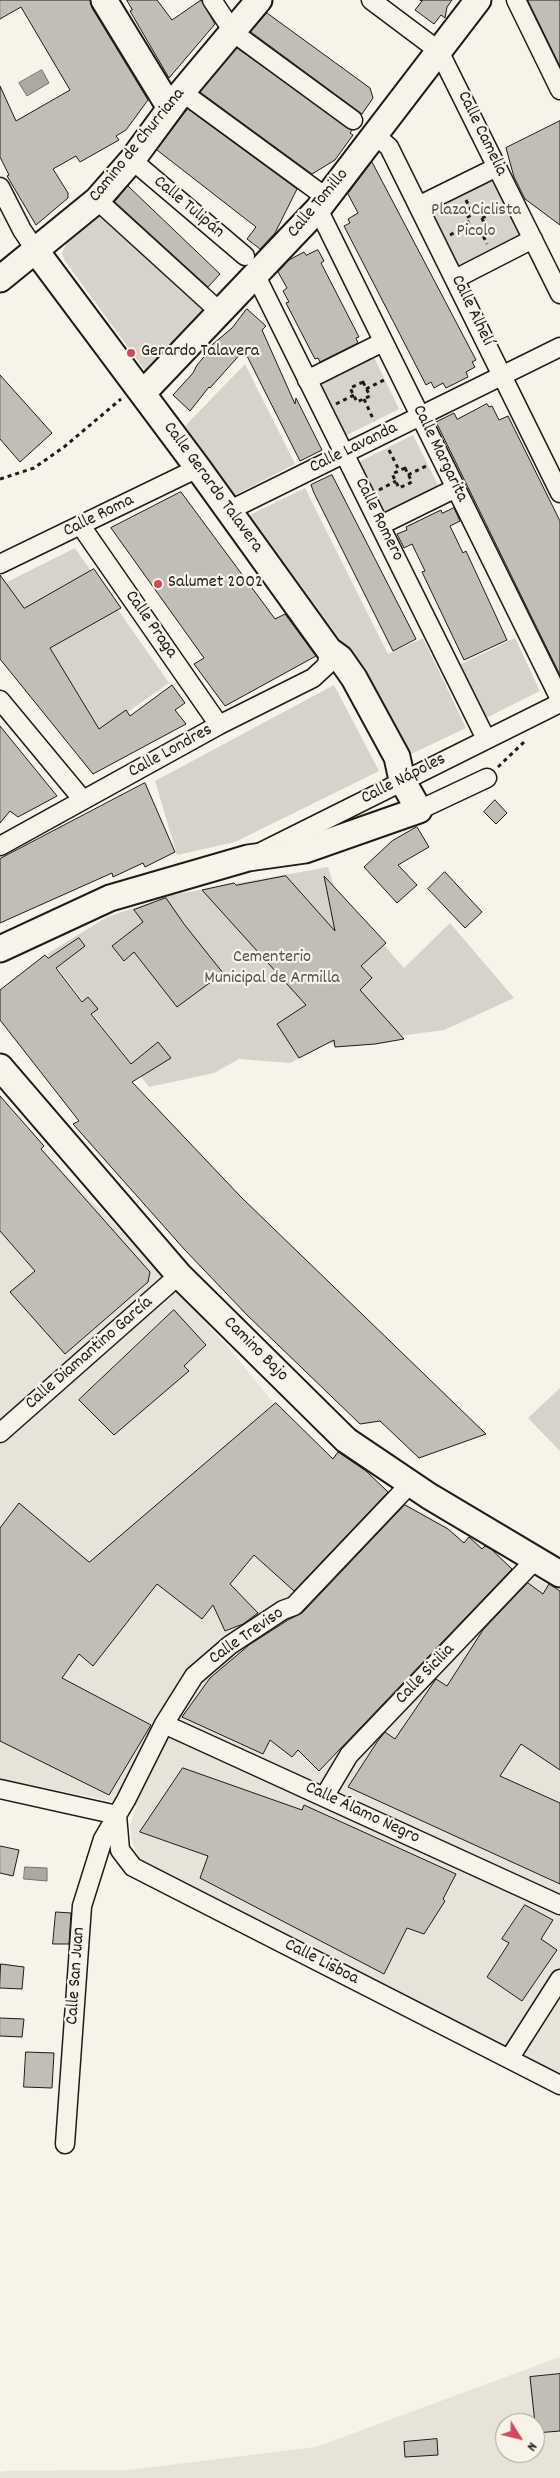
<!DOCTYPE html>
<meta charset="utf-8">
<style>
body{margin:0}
#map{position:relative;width:560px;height:2478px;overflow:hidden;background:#f7f3e8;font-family:Dekko,sans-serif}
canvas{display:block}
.north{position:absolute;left:495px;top:2413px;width:50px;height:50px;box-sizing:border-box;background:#f7f3e8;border:1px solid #9f9d96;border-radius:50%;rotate:126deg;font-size:14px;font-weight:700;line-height:20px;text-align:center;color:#1c1c1c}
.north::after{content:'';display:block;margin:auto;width:18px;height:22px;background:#d1495b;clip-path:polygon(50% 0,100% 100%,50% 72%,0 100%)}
</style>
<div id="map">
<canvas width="560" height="2478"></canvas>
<div class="north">N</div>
</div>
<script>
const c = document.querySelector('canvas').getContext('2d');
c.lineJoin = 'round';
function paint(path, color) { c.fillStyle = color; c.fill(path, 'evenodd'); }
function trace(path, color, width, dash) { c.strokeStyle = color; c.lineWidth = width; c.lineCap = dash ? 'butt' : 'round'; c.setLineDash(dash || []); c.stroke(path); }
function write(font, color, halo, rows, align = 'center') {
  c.font = font + ' Dekko,sans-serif'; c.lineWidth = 4.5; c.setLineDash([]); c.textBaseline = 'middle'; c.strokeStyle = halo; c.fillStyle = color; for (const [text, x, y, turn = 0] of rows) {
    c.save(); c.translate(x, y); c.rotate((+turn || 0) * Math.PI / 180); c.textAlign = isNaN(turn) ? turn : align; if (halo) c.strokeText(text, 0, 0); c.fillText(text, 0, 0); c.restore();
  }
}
const built = new Path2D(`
 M0 1107 120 1230 228 1347 272 1401 329 1458 337 1453 402 1501 448 1527 463 1541 469 1535 481 1546 485 1542 513 1569 541 1581 560 1592V2073L141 1863 132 1841 130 1825 137 1806 0 1779Z
 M560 2357V2478H0V2472L7 2471 128 2470 316 2447ZM505 2423H535V2453H505Z`);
const green = new Path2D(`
 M492 176 522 237 460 269 429 207Z
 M103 213 208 311 147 373 65 261 62 253 67 242Z
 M369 347 399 409 345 436 314 374Z
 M245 364 295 464 235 495 185 426Z
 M413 435 444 497 390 525 359 462Z
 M305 488 388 654 423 638 466 728 407 756 360 667 250 515Z
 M75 548 169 683 99 732 5 583Z
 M515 638 540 691 484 719 459 665Z
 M334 685 379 771 235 842 177 855 155 781Z
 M328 867 335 889 404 968 450 923 514 998 444 1030 333 1045 328 1040 291 1063 239 1059 214 1073 149 1087 47 954 107 917 172 895Z
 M560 1388V1451L528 1418Z`);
const water = new Path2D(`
 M42 70 49 83 27 96 19 83Z
 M25 1867 47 1868V1881L24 1879Z`);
const building = new Path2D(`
 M0 0H90L92 8 148 100 126 130 116 136 119 140 80 162 76 156 53 169 68 193V198L36 225 7 176 9 175 0 157V86L16 121 70 90 21 7 0 19Z
 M127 0H157L172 20 201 0 215 24 169 78 130 11 132 10Z
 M420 0H452L447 7 445 18 441 15 434 24 415 10 422 1Z
 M528 0H560V66Z
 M267 13 370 88 373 98 362 114 251 32Z
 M237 48 352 130 350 133 353 135 335 160 312 174 200 92Z
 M188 109 297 189 275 233 260 249 247 239 256 227 157 150Z
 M560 121V225L525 199 514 177 506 148Z
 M372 162 476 360 472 362 475 367 466 372 468 377 446 388 443 383 434 388 431 382 426 385 344 226 350 223 348 219 358 213 348 194Z
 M128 186 220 274 208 287 115 202Z
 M318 250 324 261 321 263 359 337 356 338 358 343 320 362 318 358 315 359 286 303 289 302 283 291 287 288 278 272 289 260 304 252 306 255Z
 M247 309 266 326 262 330 295 404 296 398 322 450 300 461 244 350 210 388 209 387 190 411 173 395 193 373 197 365 208 352 207 349 232 328Z
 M0 375 52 433 20 462 0 439Z
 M487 404 489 407 492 406 499 420 508 416 560 521V675L436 422 454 413 457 419Z
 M332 475 416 639 393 651 314 493 311 485Z
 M181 492 275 619 285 614 316 656 225 706 194 664 204 658 111 528Z
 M454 508 460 521 450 526 463 553 466 551 507 640 464 660 422 572 425 571 412 544 404 548 397 534 407 530 406 527 441 510 442 513Z
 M94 569 121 608 50 648 99 729 126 710 130 716 172 685 185 703 175 710 186 724 93 774 0 659V575L24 608Z
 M0 726 57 796 18 817 10 811 0 823Z
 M145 783 175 852 145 867 143 863 113 877 112 873 0 923V859Z
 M495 800 507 813 496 824 484 812Z
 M417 827 429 847 398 865 417 885 397 903 364 867 392 841Z
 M445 872 482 912 465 928 428 889Z
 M286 876 335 931 324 876 386 943 361 966 372 978 360 990 404 1039 375 1044 335 1047 334 1040 299 1058 277 1024 306 1005 202 890 234 883 236 885Z
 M166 898 184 924 223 973 177 1007 134 952 124 961 112 946 143 922 134 910Z
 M79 938 85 946 56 968 82 1002 88 997 98 1009 91 1014 131 1064 158 1042 171 1058 132 1082 241 1197 486 1434 419 1458 380 1421 360 1424 247 1315 184 1249 73 1124 79 1121 0 1020V990L45 955 48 958Z
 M0 1096 44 1146 41 1149 150 1272 148 1282 65 1354 10 1292 35 1271 0 1231Z
 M174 1310 206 1345 184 1366 189 1371 114 1435 79 1400Z
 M276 1403 333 1459 338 1452 366 1471 388 1492 294 1591 254 1555 230 1584 258 1613 243 1624 225 1631 213 1605 202 1619 157 1584 93 1666 79 1654 62 1678 151 1725 109 1795 0 1741V1528L19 1503 89 1562Z
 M405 1505 448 1529 464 1543 469 1537 482 1549 485 1546 491 1549 512 1569 319 1771 298 1750 292 1757 270 1740 263 1754 182 1717 210 1678 249 1645 288 1620 302 1613Z
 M528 1583 543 1594 549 1584 560 1591V1770L521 1744 500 1776 560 1803V1884L348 1787 377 1742 385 1732 395 1739 436 1679 447 1686 483 1630Z
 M183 1768 302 1810 304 1805 456 1874 443 1899 445 1901 424 1934 407 1928 384 1974 200 1878 208 1856 140 1832Z
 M0 1846 19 1850 13 1876 0 1873Z
 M525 1905 553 1920 541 1939 557 1950 522 2001 487 1977 509 1943 502 1939Z
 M56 1912 71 1913 69 1944H53Z
 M1 1964 24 1967 22 1989 0 1988Z
 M0 2018 24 2019 22 2037 0 2036Z
 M26 2052 54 2053 52 2088 24 2087Z
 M560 2374V2431L536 2433 530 2377Z
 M437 2439 438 2455 405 2457 404 2442Z`);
const path = new Path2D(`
 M466 200 473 214
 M478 211 486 226 473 232 466 218Z
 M482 218 501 209
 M480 229 487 244
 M450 235 469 225
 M363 382 370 396 357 402 350 388Z
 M366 389 384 380
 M364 399 374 421
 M336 404 354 395
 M389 450 399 470
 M405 468 412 482 399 488 392 474Z
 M408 475 428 465
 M0 479 34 468 64 447 121 399
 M379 490 396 481
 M498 767 524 742`);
const street = new Path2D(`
 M212 0 234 33 353 120
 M371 0 439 51 560 294
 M516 0 560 90
 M182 92 327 198
 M375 135 389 147 560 493
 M132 160 245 256
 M0 187 22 230 36 251
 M97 200 220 312
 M418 206 497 167
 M318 209 560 699
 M256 276 486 739
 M455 279 533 239
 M307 380 383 342
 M228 511 560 347
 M381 525 456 488
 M81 526 219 725
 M0 564 198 468
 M0 700 83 800
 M419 810 487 778
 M0 846 219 725 313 678 327 665 329 650
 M263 851 560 703
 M0 1433 179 1275
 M164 1724 560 1905
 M0 1789 117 1815
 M324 1797 349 1755 536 1559
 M117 1815 120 1850 133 1867 560 2085
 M509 2059 560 1979
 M65 2144 82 1906 103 1839 126 1800 164 1724 194 1676 230 1645 283 1610 294 1606 410 1484`);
const secondary = new Path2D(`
 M104 0 170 108
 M0 279 97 200 132 160 182 92 259 0
 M143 393 318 209 478 0
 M0 949 110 898 248 858 305 850 419 810 402 780 397 757 354 678 340 658 329 650 198 468 36 251
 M0 1067 179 1275 346 1440 429 1496 560 1574`);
const markers = [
 [131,353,5,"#d1495b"],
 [158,584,5,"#d1495b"]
];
const streetNames = [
 ["Calle Camelia",481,134,64],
 ["Camino de Churriana",138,146,-51],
 ["Calle Tomillo",319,204,-50],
 ["Calle Tulipán",188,208,40],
 ["Calle Alhelí",471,311,64],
 ["Calle Lavanda",354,449,-26],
 ["Calle Margarita",439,454,64],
 ["Calle Gerardo Talavera",212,488,54],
 ["Calle Roma",99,517,-26],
 ["Calle Romero",378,520,64],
 ["Calle Praga",150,625,55],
 ["Calle Londres",171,752,-29],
 ["Calle Nápoles",404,780,-27],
 ["Camino Bajo",255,1350,45],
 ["Calle Diamantino García",90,1354,-41],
 ["Calle Treviso",247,1637,-35],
 ["Calle Sicilia",426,1675,-46],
 ["Calle Álamo Negro",362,1814,25],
 ["Calle Lisboa",321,1963,27],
 ["Calle San Juan",77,1976,-86]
];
const parkNames = [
 ["Plaza Ciclista",476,212],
 ["Picolo",476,233],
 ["Cementerio",272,959],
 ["Municipal de Armilla",272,980]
];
const poiNames = [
 ["Gerardo Talavera",141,353],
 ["Salumet 2002",168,584]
];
paint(built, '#e6e3d9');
paint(green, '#d7d3cb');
paint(water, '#aca9a2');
trace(water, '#72716c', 1);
paint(building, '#c0beb5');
trace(building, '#1c1c1c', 1);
trace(street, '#1c1c1c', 21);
trace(secondary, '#1c1c1c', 29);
trace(path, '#1c1c1c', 3, [4, 4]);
trace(street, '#f7f3e8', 18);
trace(secondary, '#f7f3e8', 25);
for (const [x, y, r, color] of markers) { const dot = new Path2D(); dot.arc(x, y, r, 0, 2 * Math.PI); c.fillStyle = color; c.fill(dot); trace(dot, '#f7f3e8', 2); }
write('18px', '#1c1c1c', '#f7f3e8', streetNames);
write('18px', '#545351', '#f7f3e8', parkNames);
write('18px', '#1c1c1c', '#f7f3e8', poiNames, 'left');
</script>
